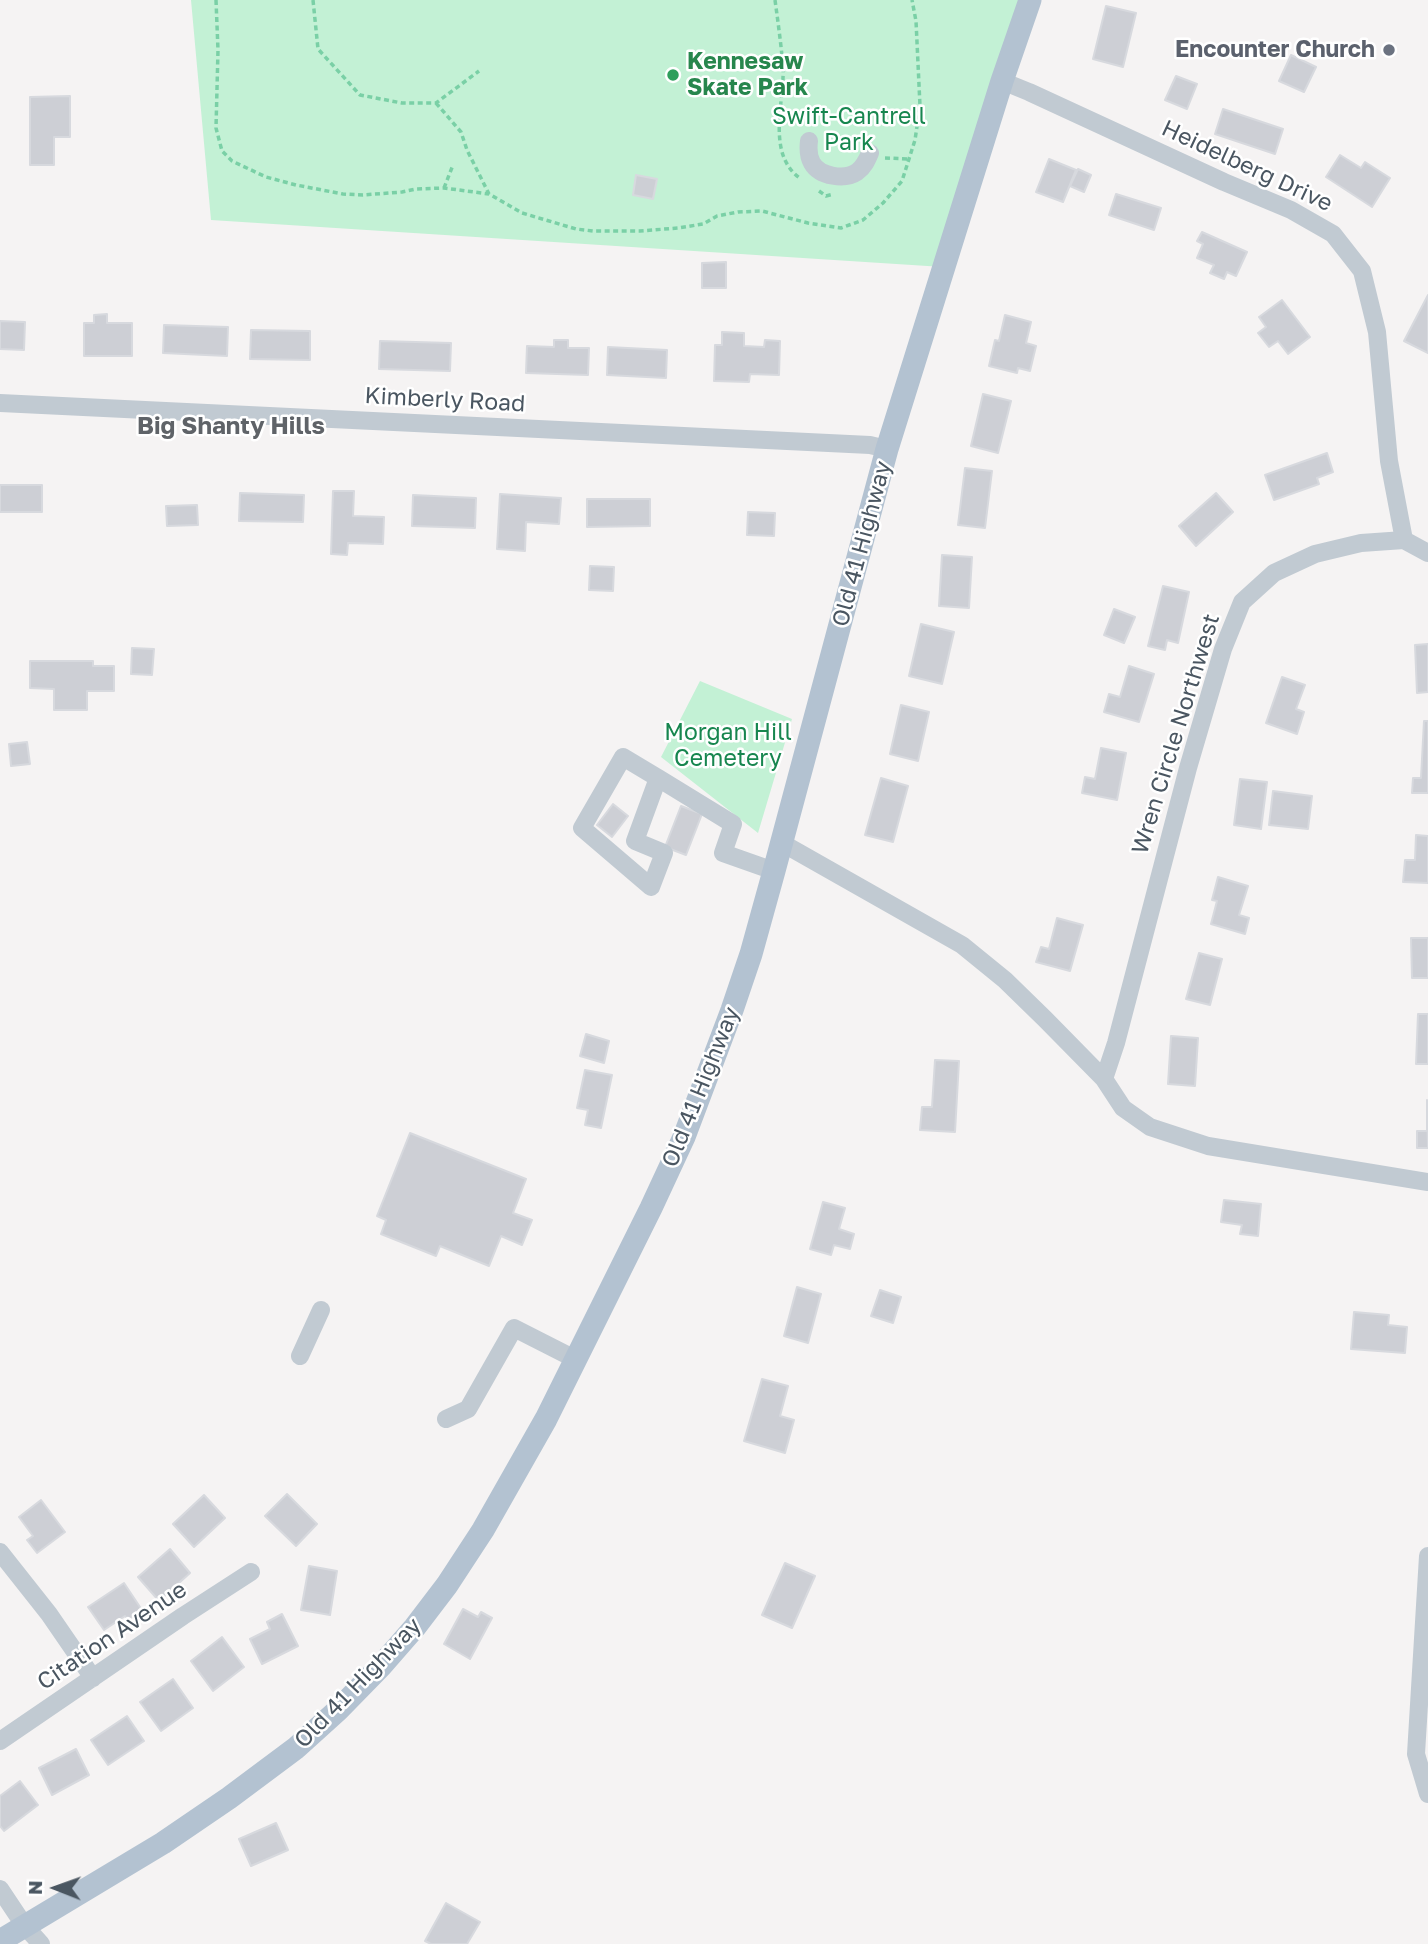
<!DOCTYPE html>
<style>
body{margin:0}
#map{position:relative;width:1428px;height:1944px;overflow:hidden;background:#f5f3f3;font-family:"Golos Text",sans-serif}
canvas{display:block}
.north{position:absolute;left:21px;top:1853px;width:70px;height:70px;-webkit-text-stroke:5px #fff;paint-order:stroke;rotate:271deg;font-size:19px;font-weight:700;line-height:28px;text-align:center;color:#4a5661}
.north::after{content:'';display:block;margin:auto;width:24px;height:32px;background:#4a5661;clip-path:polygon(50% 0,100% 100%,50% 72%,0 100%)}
</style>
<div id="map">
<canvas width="1428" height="1944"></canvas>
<div class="north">N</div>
</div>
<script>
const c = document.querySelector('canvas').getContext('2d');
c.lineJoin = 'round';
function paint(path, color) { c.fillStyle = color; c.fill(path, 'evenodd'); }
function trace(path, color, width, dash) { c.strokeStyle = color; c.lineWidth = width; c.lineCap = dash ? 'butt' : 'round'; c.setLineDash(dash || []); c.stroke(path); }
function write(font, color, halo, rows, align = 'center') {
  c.font = font + ' "Golos Text",sans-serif'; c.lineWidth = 5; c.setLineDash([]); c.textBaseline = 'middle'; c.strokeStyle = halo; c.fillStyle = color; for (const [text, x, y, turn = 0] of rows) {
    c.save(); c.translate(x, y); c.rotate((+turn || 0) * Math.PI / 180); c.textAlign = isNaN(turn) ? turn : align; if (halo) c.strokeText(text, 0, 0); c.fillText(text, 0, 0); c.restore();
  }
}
const green = new Path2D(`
 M191 0H1029L943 267 211 220Z
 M700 681 792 719 758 833 661 757Z`);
const building = new Path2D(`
 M1106 6 1136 13 1123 67 1093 59Z
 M1291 55 1316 67 1304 92 1279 81Z
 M1176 76 1197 84 1187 109 1165 100Z
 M70 96V137H54V165H30V97Z
 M1223 109 1283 129 1275 154 1215 134Z
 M1340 155 1361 168 1365 162 1390 178 1372 207 1326 177Z
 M1049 159 1076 170 1063 202 1036 192Z
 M1078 169 1091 175 1084 192 1070 186Z
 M636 175 657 179 653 199 633 195Z
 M1116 194 1161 208 1154 230 1109 215Z
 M1202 232 1247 252 1236 276 1227 272 1224 279 1210 273 1214 265 1197 258 1203 244 1197 241Z
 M726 262V288H702V263Z
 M1428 295V353L1404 341Z
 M1282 300 1310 337 1288 354 1278 341 1269 347 1258 333 1266 327 1259 317Z
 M107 314V323H132V356H84V323H94V315Z
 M1005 315 1031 322 1026 343 1036 346 1030 371 1018 368 1017 373 989 366 995 340 999 341Z
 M0 321 25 322 24 350 0 349Z
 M164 325 228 327 227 356 163 353Z
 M251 330 310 331V360L250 359Z
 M722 332 744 333V346L764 347 765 340 780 341 779 375 750 374 749 382 714 381 715 345H722Z
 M554 340H568V348H589L588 375 526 373 527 346 554 347Z
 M380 341 451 343 450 371 379 369Z
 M608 347 667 350 666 378 607 375Z
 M983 394 1011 401 998 453 971 446Z
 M1327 453 1333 472 1317 478 1319 484 1274 500 1265 475Z
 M965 468 992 471 985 528 958 525Z
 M0 485H42V512H0Z
 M333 491H354L353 516 384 517 383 544 348 543 347 555 331 554Z
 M240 493 304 495 303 522 239 521Z
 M1216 493 1233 512 1196 546 1179 526Z
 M500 494 561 498 559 524 526 522 525 551 497 549Z
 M413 495 476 498 475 528 412 526Z
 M587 499H650V526L587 527Z
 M197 505 198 525 167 526 166 506Z
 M748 512 775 513 774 536 747 535Z
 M942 555 972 557 969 608 939 606Z
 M590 566 614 567 613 591 589 590Z
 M1163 586 1189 592 1178 643 1167 640 1165 650 1148 646Z
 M1114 609 1135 617 1124 643 1104 635Z
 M921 624 954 632 942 684 909 676Z
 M1428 644V692L1417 693 1415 645Z
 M132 648 154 649 152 675 131 674Z
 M30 661H93V666H114V691H87V710H54V689L30 688Z
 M1129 666 1154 674 1139 722 1104 712 1109 694 1120 697Z
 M1282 677 1305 685 1296 709 1304 712 1297 734 1266 723Z
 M901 705 929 712 918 761 890 754Z
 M1424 721H1428V793H1412L1413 778H1421Z
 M27 742 30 764 11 766 9 744Z
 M1101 748 1126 753 1117 800 1082 793 1085 777 1095 779Z
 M881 778 908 786 893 842 865 835Z
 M1240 779 1267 782 1261 829 1234 825Z
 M1273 791 1312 796 1308 829 1269 825Z
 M613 804 628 816 612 837 597 825Z
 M681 806 702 814 686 855 665 847Z
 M1416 835 1428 836V883L1403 882 1405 860H1415Z
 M1218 877 1248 886 1239 915 1249 918 1245 934 1211 924 1217 901 1212 900Z
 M1057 918 1083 925 1070 971 1036 962 1041 947 1049 949Z
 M1411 938H1428V978H1412Z
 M1199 953 1222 959 1210 1005 1186 999Z
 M1418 1014H1428V1064H1416Z
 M586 1034 609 1041 604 1063 580 1056Z
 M1171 1036 1198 1038 1195 1086 1168 1084Z
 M935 1060 959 1061 955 1132 920 1130 922 1107H932Z
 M585 1070 612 1075 601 1128 585 1125 588 1110 577 1108Z
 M1427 1100 1428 1148H1417V1131H1427Z
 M410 1133 526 1179 513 1213 532 1220 522 1245 501 1236 489 1266 440 1246 436 1256 381 1234 386 1220 377 1216Z
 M1224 1200 1261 1204 1258 1236 1240 1234 1242 1225 1221 1222Z
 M823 1202 845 1208 839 1229 854 1234 850 1249 834 1245 831 1255 810 1249Z
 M797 1287 821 1294 808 1343 784 1336Z
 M880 1290 901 1297 893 1323 871 1316Z
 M1354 1312 1389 1315 1388 1325 1407 1327 1405 1353 1351 1349Z
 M762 1379 788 1386 780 1416 794 1420 785 1453 744 1441Z
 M287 1494 317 1524 296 1546 265 1516Z
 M204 1495 225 1518 194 1547 173 1524Z
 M41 1500 65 1532 37 1553 27 1540 33 1536 19 1517Z
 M170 1549 190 1573 159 1601 138 1577Z
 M785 1563 815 1576 792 1628 762 1615Z
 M309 1566 337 1571 330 1615 301 1610Z
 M124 1583 142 1610 128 1620 125 1616 104 1630 88 1607Z
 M463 1609 478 1617 481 1612 492 1618 470 1659 444 1644Z
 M282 1614 298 1646 262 1664 250 1639 270 1629 267 1622Z
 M222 1637 244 1667 213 1691 191 1661Z
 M173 1679 193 1708 161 1731 140 1702Z
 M127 1716 144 1741 108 1765 91 1740Z
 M76 1749 89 1775 52 1795 39 1768Z
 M20 1781 38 1805 4 1831 0 1826V1796Z
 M276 1823 288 1850 251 1866 239 1839Z
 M446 1903 480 1922 467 1944H431L425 1941Z`);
const path = new Path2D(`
 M216 0 218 50 216 128 222 151 232 161 266 177 296 185 343 194 363 195 402 192 416 189 444 188 489 194 522 213 576 229 593 231H640L678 228 703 224 717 216 738 212 762 211 808 223 841 228 863 220 883 203 902 181 915 140 920 106 916 21 912 0
 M313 0 318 49 360 95 402 103H436L479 71
 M775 0C778 22 781 44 783 66 785 102 765 154 801 179
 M436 103 461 132 467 150 489 194
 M885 158 909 159
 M444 188 453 165
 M819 191 826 196 834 194`);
const minor = new Path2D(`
 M1002 81 1029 92 1224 182 1291 210 1333 234 1362 271 1377 332 1389 461 1404 540
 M809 141C808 149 808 156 812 163 820 177 845 180 857 172 864 167 867 160 870 153
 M0 403 870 445 887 449
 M658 778 623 757 582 828 651 887 664 853 635 841 658 778 733 824 723 853 774 871
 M782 843 962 945 1005 980 1045 1019 1104 1079 1123 1108 1150 1127 1208 1146 1428 1182
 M1104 1079 1116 1043 1188 768 1223 649 1242 602 1274 573 1315 554 1361 543 1404 540 1428 553
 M300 1356 321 1310
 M446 1419 468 1409 514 1328 575 1359
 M0 1552 49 1614 93 1678
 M1428 1556 1416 1754 1428 1794
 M0 1741 183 1616 251 1572
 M0 1889 24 1925 41 1944`);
const major = new Path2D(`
 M0 1941 163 1843 229 1798 296 1748 338 1710 381 1666 415 1627 447 1585 483 1530 546 1419 651 1208 684 1137 732 1010 751 954 774 871 887 449 1002 81 1030 0`);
const markers = [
 [1389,50,7,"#6b7280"],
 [673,75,7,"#2e9e5b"]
];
const worshipNames = [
 ["Encounter Church",1375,50]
];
const leisureNames = [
 ["Kennesaw",687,62],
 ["Skate Park",687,88]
];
const parkNames = [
 ["Swift-Cantrell",849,117],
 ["Park",849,143],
 ["Morgan Hill",728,733],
 ["Cemetery",728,759]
];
const streetNames = [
 ["Heidelberg Drive",1247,166,25],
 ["Kimberly Road",445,400,3],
 ["Old 41 Highway",862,544,-75],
 ["Wren Circle Northwest",1176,734,-73],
 ["Old 41 Highway",701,1087,-68],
 ["Citation Avenue",112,1636,-34],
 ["Old 41 Highway",358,1683,-46]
];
const neighbourhoodNames = [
 ["Big Shanty Hills",231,426]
];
paint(green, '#c3f1d5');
paint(building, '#cdcfd5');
trace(building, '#d7d9de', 2);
trace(path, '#7ad0a6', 3.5, [5, 3.5]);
trace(minor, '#c1cad2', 18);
trace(major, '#b3c2d1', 23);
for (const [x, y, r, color] of markers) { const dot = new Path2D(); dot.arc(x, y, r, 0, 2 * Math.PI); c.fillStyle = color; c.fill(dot); trace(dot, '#fff', 2.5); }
write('bold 23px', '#5b616d', '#fff', worshipNames, 'right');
write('bold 23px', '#27864d', '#fff', leisureNames, 'left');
write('23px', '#17864f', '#fff', parkNames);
write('23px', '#4a5661', '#fff', streetNames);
write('bold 24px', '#5f6368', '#fff', neighbourhoodNames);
</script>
